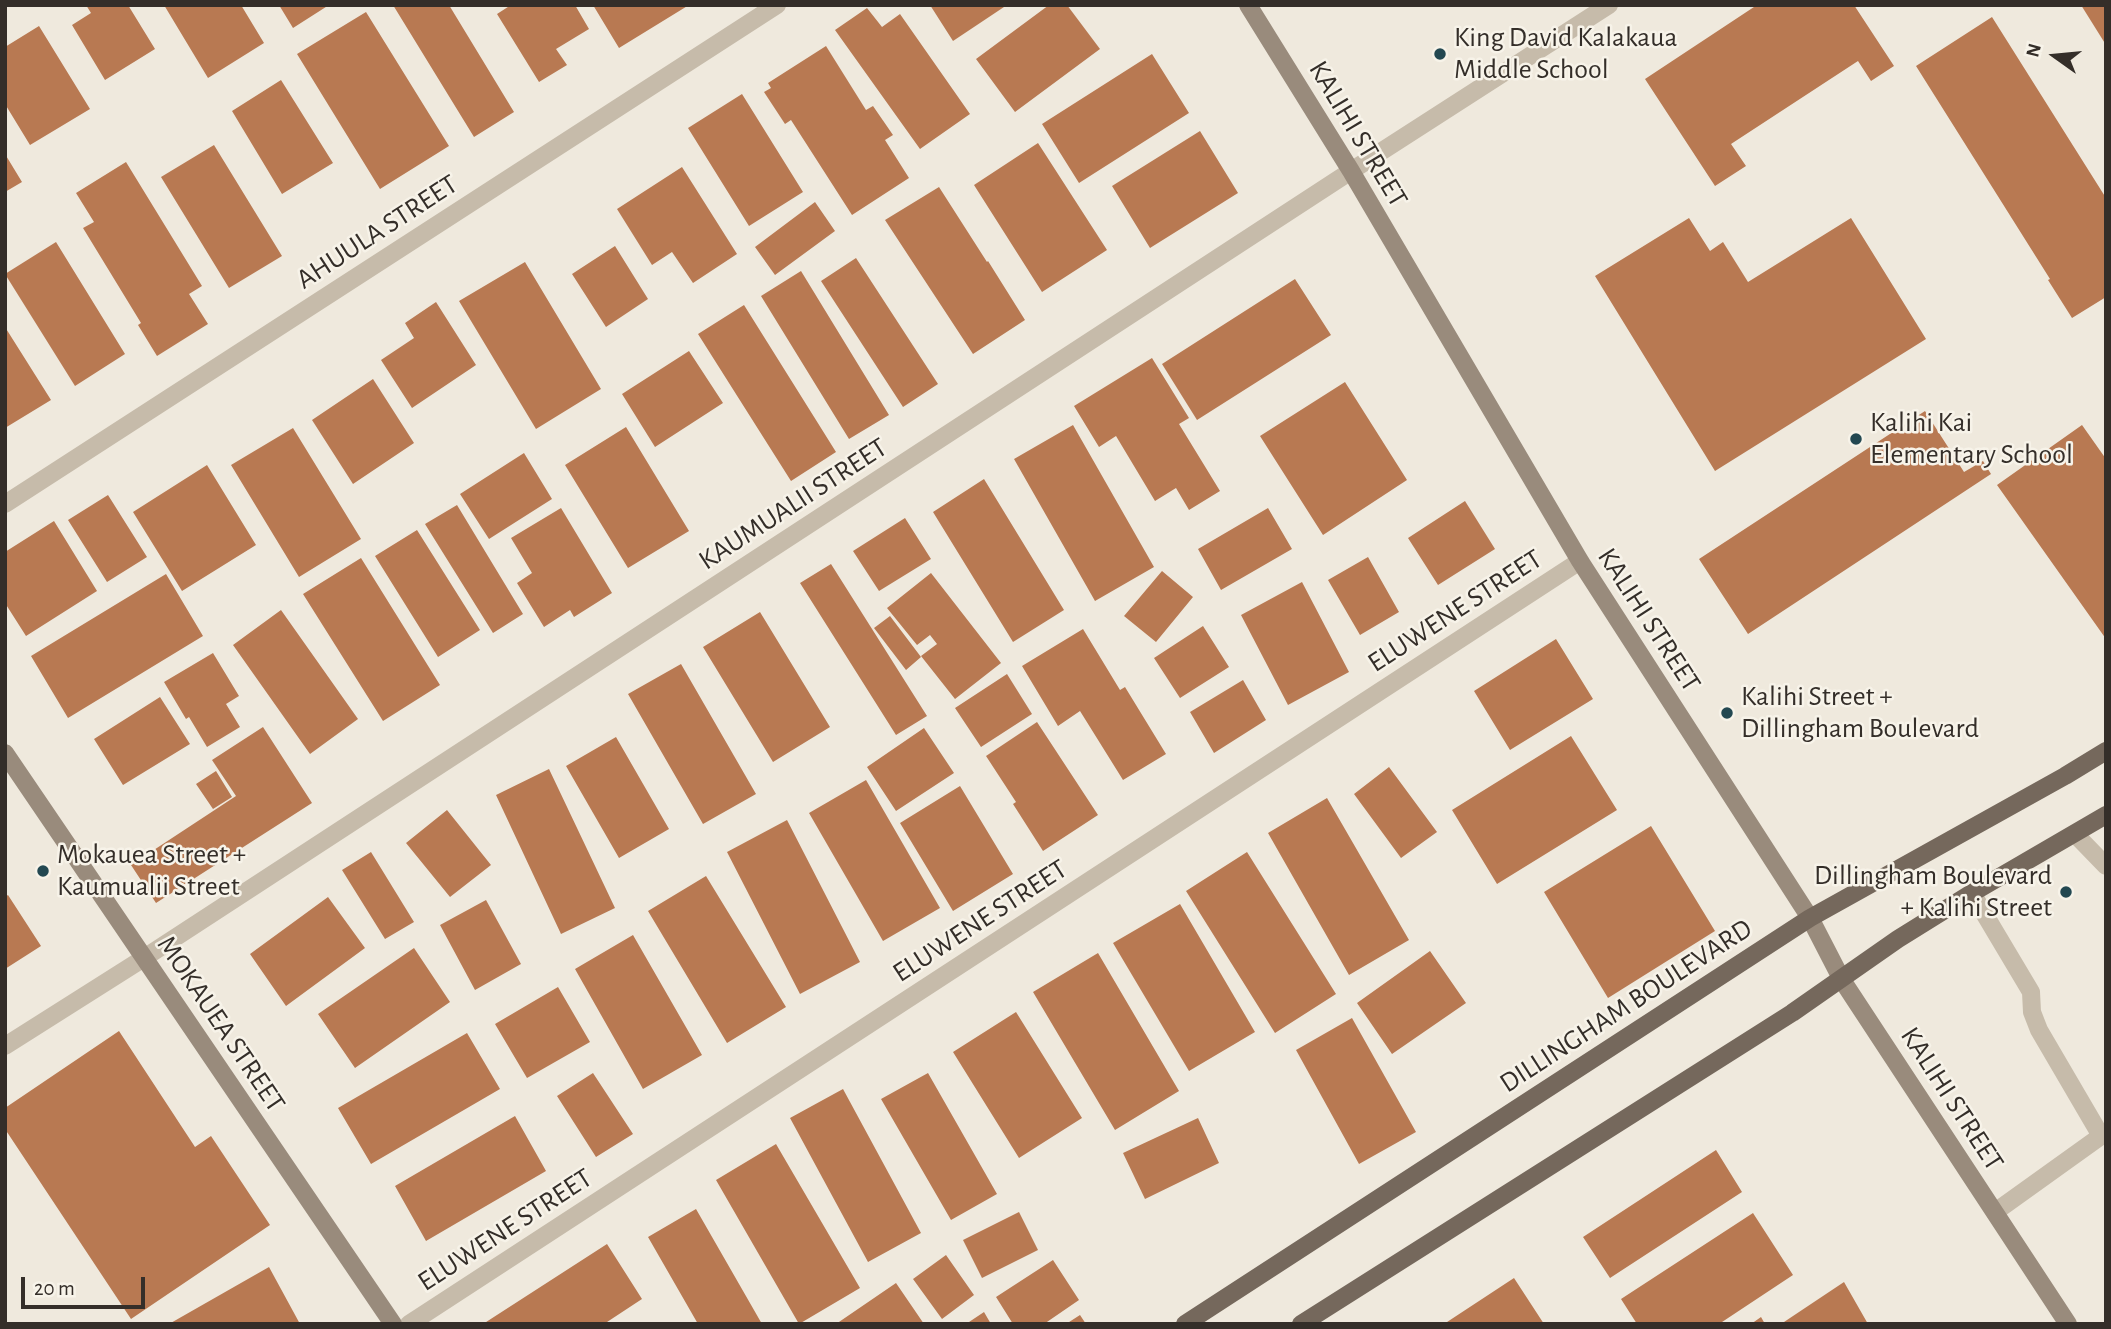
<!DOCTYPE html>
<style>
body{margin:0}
#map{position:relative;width:2111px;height:1329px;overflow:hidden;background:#efe9dd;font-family:"Alegreya Sans",sans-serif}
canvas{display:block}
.frame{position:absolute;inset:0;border:7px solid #342e29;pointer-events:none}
.north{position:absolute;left:2020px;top:21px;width:70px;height:70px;-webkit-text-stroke:5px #f7f3e9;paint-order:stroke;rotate:285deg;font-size:19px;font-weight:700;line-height:28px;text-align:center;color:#342e29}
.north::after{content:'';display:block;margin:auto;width:24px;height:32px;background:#342e29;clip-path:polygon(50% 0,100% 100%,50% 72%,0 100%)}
.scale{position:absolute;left:21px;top:1277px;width:124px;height:32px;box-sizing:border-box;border:4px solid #342e29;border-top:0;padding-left:9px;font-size:21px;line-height:24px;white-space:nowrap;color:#342e29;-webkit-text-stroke:5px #f7f3e9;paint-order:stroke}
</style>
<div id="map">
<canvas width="2111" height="1329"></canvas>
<div class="frame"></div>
<div class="north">N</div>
<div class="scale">20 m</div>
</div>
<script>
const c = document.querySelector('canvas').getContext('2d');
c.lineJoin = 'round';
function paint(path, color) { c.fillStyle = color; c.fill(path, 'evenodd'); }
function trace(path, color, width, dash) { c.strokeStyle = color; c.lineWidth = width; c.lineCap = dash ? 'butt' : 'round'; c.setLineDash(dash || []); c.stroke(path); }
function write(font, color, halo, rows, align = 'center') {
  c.font = font + ' "Alegreya Sans",sans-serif'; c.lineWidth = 5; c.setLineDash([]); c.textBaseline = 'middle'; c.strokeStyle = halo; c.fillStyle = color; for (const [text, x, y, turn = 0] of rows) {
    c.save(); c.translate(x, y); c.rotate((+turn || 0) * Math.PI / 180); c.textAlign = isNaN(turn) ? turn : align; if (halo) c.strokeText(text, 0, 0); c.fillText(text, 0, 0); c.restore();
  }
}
const building = new Path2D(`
 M86 5H128L155 49 105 80 72 25 91 13Z
 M164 5H241L264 43 208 78Z
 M279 5H329L293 28Z
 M393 5H449L514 112 474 137Z
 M511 5H575L589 29 556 49 567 65 539 82 497 14Z
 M593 5H689L619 48Z
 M930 5H1007L953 41Z
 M1049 5H1067L1100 49 1015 112 976 59Z
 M1757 5H1854L1894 66 1871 81 1858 61 1731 144 1746 166 1715 186 1645 79Z
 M2081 5H2106V45Z
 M867 8 882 27 900 14 970 114 920 149 835 30Z
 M366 12 449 146 380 189 297 54Z
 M1992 17 2106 198V297L2072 318 2048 280 2050 279 1916 66Z
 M39 26 90 109 30 145 5 104V47Z
 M826 46 866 110 873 106 893 135 885 140 909 178 852 215 791 120 785 124 764 92 771 88 768 83Z
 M1152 54 1189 113 1079 183 1042 124Z
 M281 80 333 163 282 194 232 111Z
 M742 94 803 192 749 226 688 128Z
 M1200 131 1238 193 1150 248 1112 186Z
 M1038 143 1107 250 1042 292 974 185Z
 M214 145 282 256 229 288 161 177Z
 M5 154 22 182 5 192Z
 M126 162 202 286 189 294 208 324 157 356 138 325 141 323 83 228 94 222 76 193Z
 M682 167 737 254 693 283 672 252 652 265 617 209Z
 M939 187 987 262 988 261 1025 320 973 354 885 220Z
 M815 202 835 231 775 275 755 247Z
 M1689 218 1710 251 1723 242 1748 282 1851 218 1926 339 1715 471 1595 276Z
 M56 242 125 354 75 386 5 274Z
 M615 246 648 299 606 327 572 274Z
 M856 258 938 384 903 407 821 281Z
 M525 262 601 389 536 429 459 301Z
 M801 271 889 415 849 439 761 296Z
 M1295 279 1331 335 1197 420 1162 364Z
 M436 302 476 365 412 408 381 360 414 338 405 323Z
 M744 305 836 452 791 481 698 334Z
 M5 327 51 400 5 428Z
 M689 351 723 403 655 447 622 394Z
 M1152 358 1189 418 1179 424 1220 491 1189 510 1176 488 1155 501 1116 436 1099 447 1074 406Z
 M373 379 414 443 353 484 312 420Z
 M1345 382 1407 480 1323 535 1260 436Z
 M1925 411 1964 472 1983 461 1991 474 1748 634 1699 559Z
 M1073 425 1154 567 1095 601 1014 459Z
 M2082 425 2106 459V639L1997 485Z
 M626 427 689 531 628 568 565 465Z
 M293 428 361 539 299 577 231 465Z
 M524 453 552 499 489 539 460 494Z
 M207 465 256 545 182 591 133 512Z
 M984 479 1064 610 1013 642 933 512Z
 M108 495 147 557 107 582 68 520Z
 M1465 501 1495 549 1438 585 1408 538Z
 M457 505 523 614 493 633 425 524Z
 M561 508 612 593 574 617 570 610 544 627 517 583 532 573 511 538Z
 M1268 508 1292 549 1221 590 1198 549Z
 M905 518 931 559 879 591 853 551Z
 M54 521 97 591 26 636 5 603V552Z
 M417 530 480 630 438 657 375 556Z
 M1368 557 1399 612 1360 635 1328 580Z
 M361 558 440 685 383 721 303 594Z
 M831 564 927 716 896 735 800 583Z
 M1162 571 1193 597 1156 642 1124 616Z
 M931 573 1001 663 955 699 921 656 937 644 930 635 917 645 887 608Z
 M166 574 203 636 68 718 31 656Z
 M1302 582 1349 672 1288 705 1241 615Z
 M281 610 358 719 310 754 233 645Z
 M760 612 830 727 773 762 703 647Z
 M890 616 921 657 906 670 874 628Z
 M1203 626 1229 667 1180 698 1154 658Z
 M1083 629 1120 690 1125 687 1166 754 1123 780 1080 711 1058 726 1022 666Z
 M1556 639 1593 699 1510 750 1474 691Z
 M213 653 239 696 226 704 240 727 207 747 189 717 186 719 164 682Z
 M681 664 756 794 703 824 628 694Z
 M1007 674 1032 714 981 747 955 708Z
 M1243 680 1266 720 1214 753 1190 712Z
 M160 697 190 744 123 785 94 739Z
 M1037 722 1098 815 1043 851 1013 804 1016 802 986 756Z
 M263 727 312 803 156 903 131 865 236 796 212 760Z
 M924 728 954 773 896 811 867 767Z
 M1571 736 1617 810 1497 884 1452 810Z
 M616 737 669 829 619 858 566 766Z
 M1389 767 1437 832 1401 858 1354 794Z
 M549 769 615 908 561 934 496 795Z
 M216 771 232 797 213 809 196 784Z
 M866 780 940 908 883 941 809 813Z
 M960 786 1013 874 953 911 900 823Z
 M1327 798 1409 940 1349 975 1268 833Z
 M447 810 491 865 450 897 406 843Z
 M787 820 860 962 800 994 727 852Z
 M1651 826 1715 931 1608 998 1544 892Z
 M371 852 414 922 385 939 342 870Z
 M1247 852 1336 994 1275 1033 1186 891Z
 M706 876 786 1007 727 1043 648 911Z
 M8 895 41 946 5 969V897Z
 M328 897 365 948 286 1006 250 954Z
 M486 900 521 964 475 990 440 925Z
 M1180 904 1255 1032 1189 1071 1113 943Z
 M633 935 702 1055 643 1089 575 969Z
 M414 948 450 1002 355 1068 318 1014Z
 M1430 951 1466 1003 1392 1054 1357 1003Z
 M1098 953 1179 1091 1115 1130 1033 992Z
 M558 987 590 1042 527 1078 495 1024Z
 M1016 1012 1082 1118 1019 1158 953 1052Z
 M1352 1018 1416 1132 1359 1164 1296 1050Z
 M119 1031 195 1147 211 1136 270 1225 131 1319 5 1129V1108Z
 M467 1033 500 1089 371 1164 338 1108Z
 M593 1073 633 1134 596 1157 557 1096Z
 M928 1073 997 1194 951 1220 881 1099Z
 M843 1089 921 1233 868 1262 790 1118Z
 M515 1116 546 1171 426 1241 395 1186Z
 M1198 1118 1219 1163 1145 1199 1123 1153Z
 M776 1144 860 1288 799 1324 716 1180Z
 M1716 1150 1742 1192 1610 1278 1583 1237Z
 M696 1209 762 1324H698L648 1237Z
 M1019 1212 1038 1250 982 1278 963 1240Z
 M1753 1213 1793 1275 1719 1324H1637L1621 1299Z
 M607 1244 642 1299 604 1324H483Z
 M946 1255 974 1295 942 1319 913 1279Z
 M1053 1260 1079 1300 1044 1324H1013L996 1297Z
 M269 1267 300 1324H169Z
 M1514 1278 1544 1324H1444Z
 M1844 1282 1868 1324H1781Z
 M896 1283 924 1324H836Z
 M984 1312 991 1324H966Z
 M1080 1315 1086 1324H1066Z
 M1761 1317 1765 1324H1751Z`);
const lane = new Path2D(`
 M2075 834 2106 866
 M1972 893 2031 992 2032 1012 2039 1030 2101 1136 1995 1212`);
const street = new Path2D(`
 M5 504 777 5
 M5 1046 144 958 1351 171 1609 5
 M409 1324 1580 561`);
const secondary = new Path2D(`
 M1248 5 1351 171 1580 561 1810 918 1842 980 2068 1324
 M5 753 393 1324`);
const primary = new Path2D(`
 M1185 1324 1810 918 2065 776 2106 751
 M1301 1324 1792 1013 1898 939 1972 893 2106 815`);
const markers = [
 [1440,54,7,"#234851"],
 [1856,439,7,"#234851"],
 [1727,713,7,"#234851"],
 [43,871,7,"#234851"],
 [2066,892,7,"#234851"]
];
const poiNames = [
 ["King David Kalakaua",1454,38],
 ["Middle School",1454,70],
 ["Kalihi Kai",1870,423],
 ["Elementary School",1870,455],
 ["Kalihi Street +",1741,697],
 ["Dillingham Boulevard",1741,729],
 ["Mokauea Street +",57,855],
 ["Kaumualii Street",57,887],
 ["Dillingham Boulevard",2052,876,"right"],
 ["+ Kalihi Street",2052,908,"right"]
];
const streetNames = [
 ["KALIHI STREET",1358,134,59],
 ["AHUULA STREET",377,232,-33],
 ["KAUMUALII STREET",793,504,-33],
 ["ELUWENE STREET",1455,611,-33],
 ["KALIHI STREET",1649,620,57],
 ["ELUWENE STREET",980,921,-33],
 ["DILLINGHAM BOULEVARD",1626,1006,-33],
 ["MOKAUEA STREET",221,1024,56],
 ["KALIHI STREET",1952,1099,57],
 ["ELUWENE STREET",505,1230,-33]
];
paint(building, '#b87952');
trace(lane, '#c6bbaa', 18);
trace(street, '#c6bbaa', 18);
trace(secondary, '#998b7c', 18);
trace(primary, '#75685c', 18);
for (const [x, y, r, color] of markers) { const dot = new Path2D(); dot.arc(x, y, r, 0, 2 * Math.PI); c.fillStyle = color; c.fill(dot); trace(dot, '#f7f3e9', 2.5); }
write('28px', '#342e29', '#f7f3e9', poiNames, 'left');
write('28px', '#342e29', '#f7f3e9', streetNames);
</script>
